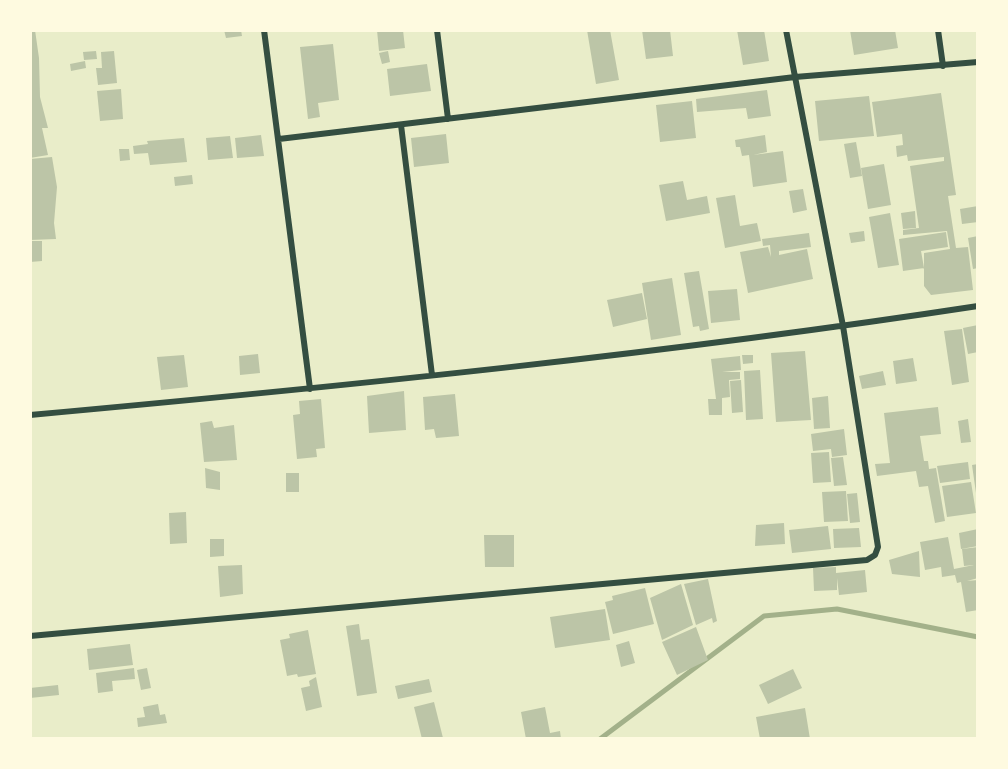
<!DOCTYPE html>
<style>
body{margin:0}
#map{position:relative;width:1008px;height:769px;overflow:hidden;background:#e9edc9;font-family:"Source Serif 4",serif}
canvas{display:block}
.frame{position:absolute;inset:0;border:32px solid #fefae0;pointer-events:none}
</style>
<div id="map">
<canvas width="1008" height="769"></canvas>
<div class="frame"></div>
</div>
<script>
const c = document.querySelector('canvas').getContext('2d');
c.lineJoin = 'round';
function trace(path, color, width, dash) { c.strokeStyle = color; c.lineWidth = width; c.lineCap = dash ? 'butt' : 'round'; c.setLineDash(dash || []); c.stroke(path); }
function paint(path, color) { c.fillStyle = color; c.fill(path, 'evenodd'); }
const stream = new Path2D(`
 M600 739 764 616 837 609 978 637`);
const building = new Path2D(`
 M30 30H35L39 58 40 97 48 128H42L48 155 30 158Z
 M224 30H241L242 36 226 38Z
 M377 30H403L405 48 379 51Z
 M587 30H610L619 80 596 84Z
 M642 30H670L673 56 646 59Z
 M737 30H764L769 61 743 65Z
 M850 30H895L898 48 854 55Z
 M333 44 339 100 318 103 320 117 308 119 300 47Z
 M96 51 97 59 84 60 83 52Z
 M114 51 117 83 98 85 96 68H102L101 52Z
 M388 51 390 62 382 64 379 53Z
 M85 61 86 68 71 71 70 64Z
 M427 64 431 91 390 96 387 69Z
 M121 89 123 119 100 121 97 91Z
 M767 90 771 116 748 119 746 108 697 112 696 99Z
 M941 93 956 195 948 196 956 248 968 247 973 290 931 295 924 286V253L950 249 947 231 903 235V230L919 228 910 166 944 161V157L908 161 907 155 897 157 896 146 903 145 902 134 877 137 872 102Z
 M869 96 874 136 819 141 815 101Z
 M692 101 696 138 660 142 656 105Z
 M446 134 449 163 414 167 411 138Z
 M261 135 264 156 237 158 235 138Z
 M765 135 767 152 753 155 783 151 787 182 753 187 749 155 742 156 740 147H736L735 140Z
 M230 136 233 158 208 160 206 138Z
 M184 138 187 162 150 165 148 153 134 154 133 146 148 144 147 141Z
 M856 142 862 176 850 178 844 144Z
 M119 149H129L130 160 120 161Z
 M52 157 57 187 54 223 56 239 30 240V159Z
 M884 164 891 205 868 209 861 168Z
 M192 175 193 184 175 186 174 177Z
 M683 181 687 200 707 196 710 213 666 221 659 185Z
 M803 189 807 210 793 213 789 191Z
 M735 195 740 226 757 223 761 241 725 248 716 198Z
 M978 206V222L962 224 960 209Z
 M915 211 916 228 903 229 901 213Z
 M890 213 899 265 878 268 869 217Z
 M864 231 865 241 851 243 849 233Z
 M946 232 948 247 921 251 924 268 903 271 899 239Z
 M809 233 811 247 779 251V255L807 249 813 279 748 293 740 252 768 247 771 257 770 245 763 246 762 239Z
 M978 236V268L973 269 968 238Z
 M30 241H42V261L30 262Z
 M699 271 709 329 700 331 699 326 693 327 684 273Z
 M672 278 681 335 651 340 642 283Z
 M737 289 740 320 711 323 708 291Z
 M642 293 647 319 613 327 607 300Z
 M978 325V352L968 354 963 328Z
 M962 329 969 382 952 385 944 331Z
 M805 351 811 420 776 422 771 353Z
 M258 354 260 373 240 375 239 356Z
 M184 355 188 387 161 390 157 357Z
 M742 355H753V363L743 364Z
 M740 356 741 370 722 372H740V379L729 380 730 397 722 398V415H709L708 399H716L711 359Z
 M913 358 917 381 896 384 893 361Z
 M760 370 763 419 746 420 744 371Z
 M883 371 886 385 862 389 859 376Z
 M741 380 743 412 732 413 730 381Z
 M404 391 406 430 369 433 367 396Z
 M455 394 459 436 436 438 434 429 425 430 423 397Z
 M828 396 830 428 814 429 812 398Z
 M321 399 325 448 316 449 317 457 297 459 293 415 300 414 299 401Z
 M938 407 941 434 920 436 924 461H928L929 469 936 468 945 521 935 523 928 486 919 487 916 471 877 476 875 464 890 463 884 413Z
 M968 419 971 442 961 443 958 421Z
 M212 421 214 428 234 425 237 460 204 462 200 423Z
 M844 429 847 455 832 457 831 449 813 451 811 434Z
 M829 452 831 482 813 483 811 453Z
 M843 457 847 485 834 486 831 458Z
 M968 462 970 479 940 483 937 466Z
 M978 464V500H977L972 465Z
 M205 468 220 472V490L206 488Z
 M286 473H299V492H286Z
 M971 482 976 513 947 517 942 486Z
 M846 491 848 521 824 522 822 492Z
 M857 493 860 522 850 523 847 494Z
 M186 512 187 543 170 544 169 513Z
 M784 523 785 544 755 546 756 525Z
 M828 526 831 549 792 553 789 530Z
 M859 528 861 547 834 548 833 529Z
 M978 529V546L961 549 959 533Z
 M484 535H514V567H485Z
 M948 537 954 569 974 565 964 566 962 549 978 547V578L967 581 978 580V610L966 612 961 582 957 583 955 575 942 577 941 567 925 570 920 542Z
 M210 539H224V556L210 557Z
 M919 551 920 577 892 574 889 560Z
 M242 565 243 594 220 597 218 566Z
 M836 567V573L865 570 867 592 839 595 837 578V590L814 591 813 568Z
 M708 579 717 621 713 623 712 618 696 625 684 584Z
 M681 584 693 625 662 640 650 598Z
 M645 588 654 624 613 634 605 602 613 600 612 596Z
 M605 609 610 640 555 648 550 617Z
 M359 624 361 640 369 639 377 693 357 696 346 626Z
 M696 627 708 660 677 675 662 642Z
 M308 630 316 674 298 677 297 674 287 676 280 640 290 638 289 634Z
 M629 641 635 663 621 667 616 645Z
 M130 644 133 665 89 670 87 649Z
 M134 668 135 679 112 681 113 691 98 693 96 673Z
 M147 668 151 688 141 690 137 670Z
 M793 669 802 688 768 704 759 685Z
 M316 677 322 707 306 711 301 688 310 686 309 681Z
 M429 679 432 692 398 699 395 686Z
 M58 685 59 695 30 698V688Z
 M434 702 443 738 422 739 414 707Z
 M158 704 160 715 165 714 167 723 138 727 137 718 145 717 143 707Z
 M545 707 550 733 560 731 561 739H526L521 712Z
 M805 708 810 739H760L756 717Z`);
const minor = new Path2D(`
 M264 30 310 389
 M437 30 448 119
 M938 30 943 66
 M401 125 432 375
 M279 139 795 77 978 62
 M30 415C347 386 664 354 978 306
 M30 636 867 560 875 555 878 547 843 326 786 30`);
trace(stream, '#a3b18a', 5);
paint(building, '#bcc5a7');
trace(minor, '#344e41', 6);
</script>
